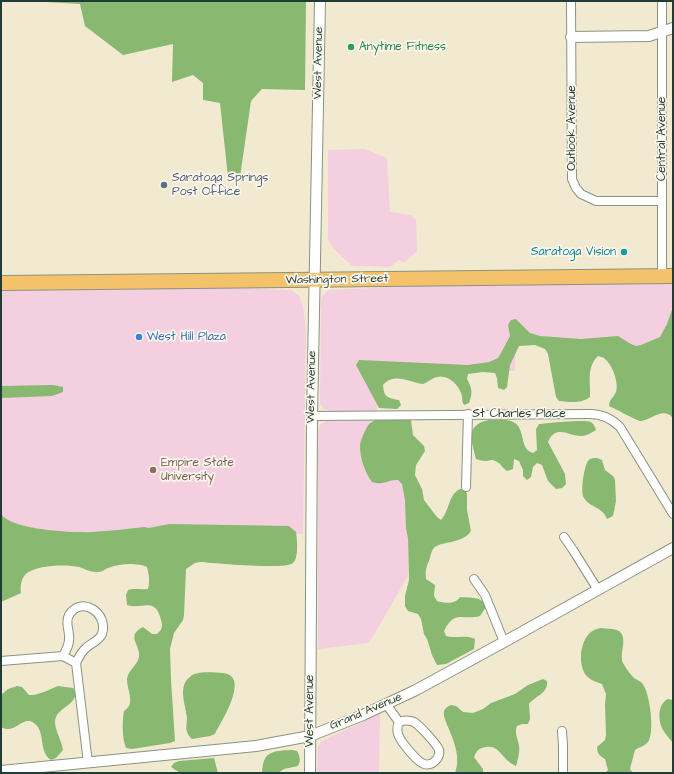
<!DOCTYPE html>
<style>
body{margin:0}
#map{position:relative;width:674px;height:774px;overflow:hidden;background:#f1ead1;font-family:"Architects Daughter",sans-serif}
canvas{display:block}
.frame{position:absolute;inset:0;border:2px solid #1f3d34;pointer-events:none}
</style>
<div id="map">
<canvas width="674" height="774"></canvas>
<div class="frame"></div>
</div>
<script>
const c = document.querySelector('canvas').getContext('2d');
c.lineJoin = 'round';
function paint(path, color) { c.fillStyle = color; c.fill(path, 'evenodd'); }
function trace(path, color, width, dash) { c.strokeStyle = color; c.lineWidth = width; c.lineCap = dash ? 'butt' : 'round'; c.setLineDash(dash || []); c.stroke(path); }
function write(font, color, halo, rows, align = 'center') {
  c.font = font + ' "Architects Daughter",sans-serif'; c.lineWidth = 3.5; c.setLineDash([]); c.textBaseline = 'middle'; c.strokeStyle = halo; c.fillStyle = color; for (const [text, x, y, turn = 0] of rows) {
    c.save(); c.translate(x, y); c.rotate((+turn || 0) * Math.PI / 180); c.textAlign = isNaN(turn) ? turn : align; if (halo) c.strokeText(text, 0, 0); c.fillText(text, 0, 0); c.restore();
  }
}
const built = new Path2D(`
 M365 149 387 158 390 212 411 215 416 220 417 251 404 263 399 260 390 267 352 266 333 248 328 239V150Z
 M673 283V351L516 341 515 371H378L377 411H331L324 409 320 403 321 301 323 295 328 290 432 285Z
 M137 288H236L291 290 299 296 303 306 306 330 303 534 1 536V290Z
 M330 420H370L371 454H410L408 576 369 643 318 649V432L320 425 326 421Z
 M380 714 379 773H317L318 747 322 741Z`);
const forest = new Path2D(`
 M29 1H306L305 90 262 89 251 101 240 177H228L220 103 203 100V83L193 75 172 82 173 44 123 55 85 26 80 4Z
 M673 307V418C663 406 651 420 641 421 639 422 614 408 609 406 609 400 613 398 616 392 619 384 613 366 606 360 604 357 601 357 598 356 586 368 591 382 590 397 581 404 570 402 559 401L556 397 548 354 545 349 535 345 519 346 510 365 507 387 504 390 498 388 497 378 495 373 483 372 468 374 467 379C472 388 473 393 469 403L464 405C461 400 463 397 461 393 458 384 447 374 437 377 432 378 428 382 423 384 409 382 394 372 383 385 384 397 387 398 399 400L401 405 397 409 379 408 356 365 359 360 468 365 489 362 498 358 501 353 510 336 508 325 511 320 516 319 530 333 540 336 581 339 618 336 631 344 636 346 641 345 660 337 667 324Z
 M53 385 63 387V392L52 396 1 398V386Z
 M376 420H411L413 435 424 446 425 451 416 465 415 475 422 489 424 500 427 504 437 517 441 520C450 510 448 495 460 489L465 490 467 494V510L471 531C462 545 440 540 433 549 431 552 430 558 429 561 426 567 425 572 426 579L435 585 434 596 437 601C445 603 455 605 460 597 470 598 483 596 486 607L480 616C462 621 455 609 444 631L446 636C456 639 466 634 475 639L474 649 446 664 437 665 432 655 427 639 424 634 421 619 418 614 408 611 405 606V596L409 580 408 538 406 528 405 500 402 484 398 480C388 479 384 486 372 482 365 473 360 458 360 446 360 441 363 436 365 431 368 425 370 422 376 420Z
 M489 420C496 420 505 419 511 421 527 426 518 449 533 453L537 450 536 429 539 424C548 423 586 419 591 422 594 424 595 427 596 430 591 433 586 436 581 436 568 436 556 424 548 442L565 474 566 484 562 488 556 489 548 481 542 465 537 463 533 467 531 477 527 480 523 476V470L519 461 514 459 513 469 507 471C502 468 501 463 495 461 492 459 489 461 486 461 483 461 479 460 476 459 472 441 464 425 489 420Z
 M597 458 602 460 605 470 613 476 615 480 616 501 613 516 607 519C602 506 590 508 584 498 580 492 584 467 588 461 590 458 593 458 597 458Z
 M1 514C11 530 73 533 92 532 109 531 127 529 144 527L149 528 169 524 289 526 296 532C297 539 299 558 293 563 285 570 215 563 200 562L195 563 186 569 184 615 183 620 174 633 170 649 171 680 175 741 170 743 132 749 126 748C122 738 122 721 124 711 136 704 127 691 127 679 128 670 137 666 139 657 141 645 125 636 143 627L152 634H157C162 630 163 626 161 620 155 596 143 610 127 605L126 595 128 590C135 588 141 590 148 589 150 581 149 575 147 567 135 562 120 564 108 568 105 569 102 572 99 572 92 573 85 569 79 567 66 564 38 565 27 573 21 578 20 586 21 593L1 602Z
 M601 628C607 629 618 628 621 633 627 641 619 654 623 663 626 668 630 674 634 678 637 680 640 681 642 683 650 692 655 733 648 742 645 746 639 747 635 750L630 769 633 773H605L608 770 605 759C600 756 597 754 597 747L605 740 606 735 605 704 606 694 602 684C596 682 587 679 584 672 577 657 582 630 601 628Z
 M223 673C251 676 221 722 215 734L210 736 192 739C191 738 188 735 188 734 185 729 187 724 187 718 186 706 177 686 190 677 197 670 214 673 223 673Z
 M543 679 547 681C549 693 535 696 529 704L530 719 528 724H522L517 726C514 733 518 738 519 746 520 752 518 759 516 766 500 759 500 742 482 748 478 749 476 752 474 757L483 769V773H455C461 758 454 741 448 727 446 722 443 716 444 711 445 708 448 706 451 705L456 706 463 712 473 713 483 709 491 703 515 694 528 685Z
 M17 686 22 687 29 695H34L44 692 58 686 73 688C82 702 61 706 56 717 52 726 62 740 63 750L56 758 51 760C38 752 46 731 34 723 24 716 17 730 7 729 5 729 3 728 1 727V695L8 689Z
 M668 699 673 700V743C670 739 666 735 663 730 658 721 657 704 668 699Z
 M292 750 297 751C300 757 301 760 298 766L284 769 278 773H262C263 751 272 751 292 750Z
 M214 758 218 773H180L171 767 174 763 179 761Z`);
const minor = new Path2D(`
 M571 1 572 179 576 188 581 194 596 201H662
 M662 1V277
 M312 416 590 414C602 414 611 418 620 427L673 514
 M466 487 468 414
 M564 537 573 550 598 590
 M474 579 485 595 504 642
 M63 656C67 649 70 643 69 636 69 629 65 622 69 615 81 595 109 613 102 634 99 641 91 643 86 648 81 652 79 657 76 663
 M1 661 63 656 76 663 88 763
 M386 704 399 722C397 726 397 730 398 734 400 741 417 762 424 764 428 765 432 764 435 761 438 758 440 754 439 750 437 744 419 725 414 722 409 720 404 720 399 722
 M562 731 563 746V773`);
const tertiary = new Path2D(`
 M571 37 649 36 673 28
 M1 771 256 746 310 736 363 715 416 690 504 642 673 548
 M310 773 312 416 320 1`);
const trunk = new Path2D(`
 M1 283 673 276`);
const markers = [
 [351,47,4,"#2e9e5b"],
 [164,185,4,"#5c6f8a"],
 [624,252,4,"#0f9aa8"],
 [139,337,4,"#3f7fe0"],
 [153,470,4,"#8d6e63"]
];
const leisureNames = [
 ["Anytime Fitness",359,47]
];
const streetNames = [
 ["West Avenue",319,63,-89],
 ["Outlook Avenue",572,128,-90],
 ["Central Avenue",662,139,-90],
 ["Washington Street",337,280,-1],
 ["West Avenue",312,387,-89],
 ["St Charles Place",519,414],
 ["West Avenue",310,711,-90],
 ["Grand Avenue",366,712,-23]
];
const serviceNames = [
 ["Saratoga Springs",172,178],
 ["Post Office",172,192]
];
const cultureNames = [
 ["Saratoga Vision",616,252]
];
const shopNames = [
 ["West Hill Plaza",147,337]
];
const educationNames = [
 ["Empire State",161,463],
 ["University",161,477]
];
paint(built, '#f3cfdf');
paint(forest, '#89b871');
trace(minor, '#889482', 10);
trace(tertiary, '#889482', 12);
trace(trunk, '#889482', 16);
trace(minor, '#fff', 8);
trace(tertiary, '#fff', 10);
trace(trunk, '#f4c26a', 14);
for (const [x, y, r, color] of markers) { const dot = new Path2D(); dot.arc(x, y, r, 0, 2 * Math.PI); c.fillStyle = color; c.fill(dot); trace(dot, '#fbf7ec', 1.5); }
write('12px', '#27864d', '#fbf7ec', leisureNames, 'left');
write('12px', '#1f3d34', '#fbf7ec', streetNames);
write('12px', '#4e5e75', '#fbf7ec', serviceNames, 'left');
write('12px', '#0d838f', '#fbf7ec', cultureNames, 'right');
write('12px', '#366cbe', '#fbf7ec', shopNames, 'left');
write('12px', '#785e54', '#fbf7ec', educationNames, 'left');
</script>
